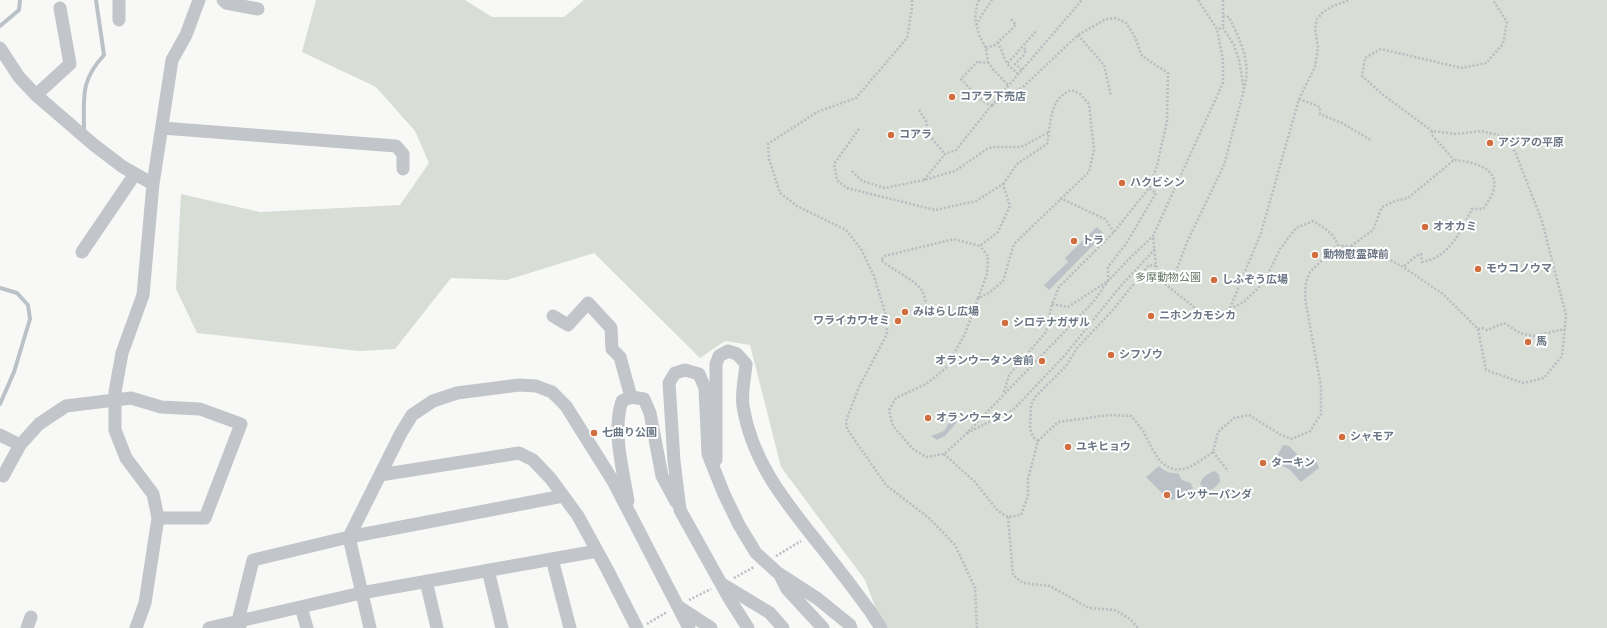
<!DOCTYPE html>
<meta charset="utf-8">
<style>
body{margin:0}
canvas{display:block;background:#f8f8f6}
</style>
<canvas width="1607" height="628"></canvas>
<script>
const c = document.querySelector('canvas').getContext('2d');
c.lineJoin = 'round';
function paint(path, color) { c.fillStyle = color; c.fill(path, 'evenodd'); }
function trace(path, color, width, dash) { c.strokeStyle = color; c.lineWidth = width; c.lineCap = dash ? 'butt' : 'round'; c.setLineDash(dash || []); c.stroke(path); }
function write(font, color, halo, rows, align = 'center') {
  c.font = font + ' Poppins,"Noto Sans JP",sans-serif'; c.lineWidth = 4; c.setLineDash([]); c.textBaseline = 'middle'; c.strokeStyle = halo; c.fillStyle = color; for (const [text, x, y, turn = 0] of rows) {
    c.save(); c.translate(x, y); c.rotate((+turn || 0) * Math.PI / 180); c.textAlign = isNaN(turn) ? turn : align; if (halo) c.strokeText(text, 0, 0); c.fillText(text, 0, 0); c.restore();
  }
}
const green = new Path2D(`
 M316 0H465L492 17H564L584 0H1607V628H883L865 580 781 467 750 345 725 341 700 358 594 253 507 280 451 278 395 349 359 351 197 333 176 289 181 194 260 212 400 205 429 163 415 131 376 87 302 52Z`);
const water = new Path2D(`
 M1097 227 1104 234 1049 290 1044 285 1068 262 1065 258Z
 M952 418 957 422 945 436 937 440 931 436 944 431Z
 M1283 445 1289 446 1300 457 1315 458 1319 468 1301 482 1290 470 1281 465 1277 456Z
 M1159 466C1164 471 1170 474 1178 473L1182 480 1191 483 1194 492 1172 500 1161 492 1146 477Z
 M1215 471 1219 475 1220 482 1213 489 1206 490 1200 484C1203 476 1207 474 1215 471Z`);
const stream = new Path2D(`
 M0 26 19 10 20 0
 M84 131C84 97 80 81 104 55L96 0
 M0 288 17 293 28 305 30 319 14 372 0 404`);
const path = new Path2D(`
 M912 0V8L907 38 856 98 817 112 768 144 769 159 780 193 797 206 846 230 861 249 874 276 886 316 887 334 859 387 846 421 847 429 886 485 930 519 955 545 975 588 977 628
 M979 0 977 5 975 18 979 35 986 48 988 62 982 63 978 61 961 79 980 99 991 106 956 150 945 154 924 180 955 171 987 149 993 147H1021L1049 132
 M1223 0V28
 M1223 16 1229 17C1240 40 1252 63 1244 89
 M976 25 983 13 992 0
 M1078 35 1104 65 1111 96
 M998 42 1007 64
 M986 48 995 45 1016 25 1010 18
 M988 62 992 68 1008 85
 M1022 70 1015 64 1023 56 1026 50 1023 47
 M1018 74 1007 64 1037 30
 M1299 99 1320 107V114L1344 124 1372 141
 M919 110 926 121 928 134 945 154
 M859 129 834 164 837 180 847 188 935 210 976 201 1003 184 1010 206 998 232 980 246 954 239 885 256 881 260C891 269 917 281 922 291 926 297 926 308 928 315
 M1432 131V135L1454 160
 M852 171 862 181 885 188 924 180
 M1003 184 1017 164 1047 144C1051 124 1049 97 1072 90L1080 94 1089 104 1094 150 1089 172 1014 244 1003 281 989 293 978 298 965 334 946 368 926 384 896 398 889 410 893 426 913 449 926 457 944 454 964 436 1094 301 1108 281 1130 258 1153 236 1223 83V60L1217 29 1198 0
 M1060 198 1105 219 1114 232
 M1351 246 1373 230 1382 207 1395 201 1408 198 1454 160C1472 162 1501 167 1493 192 1491 198 1486 204 1483 209H1472C1460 232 1450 257 1422 262L1421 254C1414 256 1409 263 1403 267
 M1156 266 1164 283 1200 312 1222 313 1244 302 1264 282 1280 249 1296 228 1313 221C1324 227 1333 233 1338 245
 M1164 283 1169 279 1177 269 1187 242 1224 165 1244 90 1239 60 1234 45 1223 28 1217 29
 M978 298 987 274 988 256 980 246
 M1052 304 1068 307 1108 281V267L1126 244 1156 193 1149 188
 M1230 308 1261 233 1299 99 1315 67 1318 47 1315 29 1317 19 1323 12 1333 6 1349 0
 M1478 329 1482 328 1487 330 1504 323 1520 333 1533 336 1565 329
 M1004 392 1009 375 1046 332 1052 304 1059 287 1114 232 1149 188 1157 166 1167 121 1168 73 1142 56 1134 35 1126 23 1116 18 1106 19 1078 35 1023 87 991 106 1082 0
 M967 433 1013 410 1065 355 1119 288 1155 249
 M1038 441 1033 437 1030 428 1031 405 1035 397 1066 366 1077 348 1112 311 1149 265 1156 266 1153 236
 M1213 452 1228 471
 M944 454 974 481 998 511 1008 517 1021 515 1028 496V479L1038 441 1058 422 1109 415 1131 416C1135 421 1139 425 1143 431 1152 446 1159 473 1183 469 1193 467 1204 458 1213 452L1218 432 1234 418 1249 415 1281 435 1292 439 1310 431 1321 414V387L1305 298 1306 282 1310 272 1338 245 1374 251 1403 267 1443 294 1478 329 1486 370 1523 383 1544 378 1562 356 1566 315 1542 221 1516 154 1507 137 1481 131 1457 134 1432 131 1382 94 1362 76 1365 58 1381 49 1462 68 1486 63 1503 44 1507 22 1493 0
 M1008 517 1013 575 1023 583 1050 586 1089 608 1115 610 1130 619 1138 628
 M776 556 801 541
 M734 578 754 567
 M689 600 711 589
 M647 624 667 612`);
const street = new Path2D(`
 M119 0V20
 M223 0 226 3 258 9
 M0 48 19 77 36 95 94 145 123 167 153 184
 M36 95 70 64 60 8
 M162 128 396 146 403 154V169
 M82 252 135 174
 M553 316 568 325 588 303 611 328 612 349 620 357 631 397
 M0 435 20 445
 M716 460V364L719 356 728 351 737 354 746 364C745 377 741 393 743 406 752 463 787 504 822 548 838 568 854 589 870 611L881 628
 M380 475 519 453 533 460 551 479 578 516 607 569 637 628
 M3 476 20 445 39 424 66 406 131 398 161 407 200 409 241 424 205 518H158
 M628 501C623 470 612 431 622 401L631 397 644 399 650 413 662 476 676 502
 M552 559 570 628
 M488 570 502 628
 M781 577 787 589 823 628
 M426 581 437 628
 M722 584 770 613 783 628
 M301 607 307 628
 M679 607 711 628
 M27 628 31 617
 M136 628 145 603 158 518 153 494 126 458 115 430V392L122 353 143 295 153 184 172 60 186 35 199 0
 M209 628 361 593 597 551
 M240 628 238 621 253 560 349 537 563 496
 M370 628 349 537 401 433 412 415 433 401 457 393 519 385 536 386 552 392 566 406 613 481 689 628
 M748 628 729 598 680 510 674 461 669 383 675 373 685 370 699 374 705 388 708 454 724 494 739 525 756 553 778 573 818 599 850 625 851 628`);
const markers = [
 [952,97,4,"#d06e3f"],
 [891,135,4,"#d06e3f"],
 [1490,143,4,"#d06e3f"],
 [1122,183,4,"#d06e3f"],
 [1425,227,4,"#d06e3f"],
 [1074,241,4,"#d06e3f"],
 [1315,255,4,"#d06e3f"],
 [1478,269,4,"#d06e3f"],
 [1214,280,4,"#d06e3f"],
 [905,312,4,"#d06e3f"],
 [1151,316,4,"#d06e3f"],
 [898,321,4,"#d06e3f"],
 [1005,323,4,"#d06e3f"],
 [1528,342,4,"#d06e3f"],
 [1111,355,4,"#d06e3f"],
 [1042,361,4,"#d06e3f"],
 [928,418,4,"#d06e3f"],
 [594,433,4,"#d06e3f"],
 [1342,437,4,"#d06e3f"],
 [1068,447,4,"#d06e3f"],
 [1263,463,4,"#d06e3f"],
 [1167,495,4,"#d06e3f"]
];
const poiNames = [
 ["コアラ下売店",960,97],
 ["コアラ",899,135],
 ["アジアの平原",1498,143],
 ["ハクビシン",1130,183],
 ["オオカミ",1433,227],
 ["トラ",1082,241],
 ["動物慰霊碑前",1323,255],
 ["モウコノウマ",1486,269],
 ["しふぞう広場",1222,280],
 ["みはらし広場",913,312],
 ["ニホンカモシカ",1159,316],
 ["ワライカワセミ",890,321,"right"],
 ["シロテナガザル",1013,323],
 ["馬",1536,342],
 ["シフゾウ",1119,355],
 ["オランウータン舎前",1034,361,"right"],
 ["オランウータン",936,418],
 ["七曲り公園",602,433],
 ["シャモア",1350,437],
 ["ユキヒョウ",1076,447],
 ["ターキン",1271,463],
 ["レッサーパンダ",1175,495]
];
const parkNames = [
 ["多摩動物公園",1168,278]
];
paint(green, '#d8ddd6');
paint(water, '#bac2c8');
trace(stream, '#bac2c8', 4);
trace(path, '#babcbf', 2.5, [2, 2]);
trace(street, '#c2c5c9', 13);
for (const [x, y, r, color] of markers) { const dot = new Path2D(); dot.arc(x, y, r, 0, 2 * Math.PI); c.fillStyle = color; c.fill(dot); trace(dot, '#fff', 1.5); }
write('bold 11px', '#6b7684', '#fff', poiNames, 'left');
write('11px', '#667765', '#fff', parkNames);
</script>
